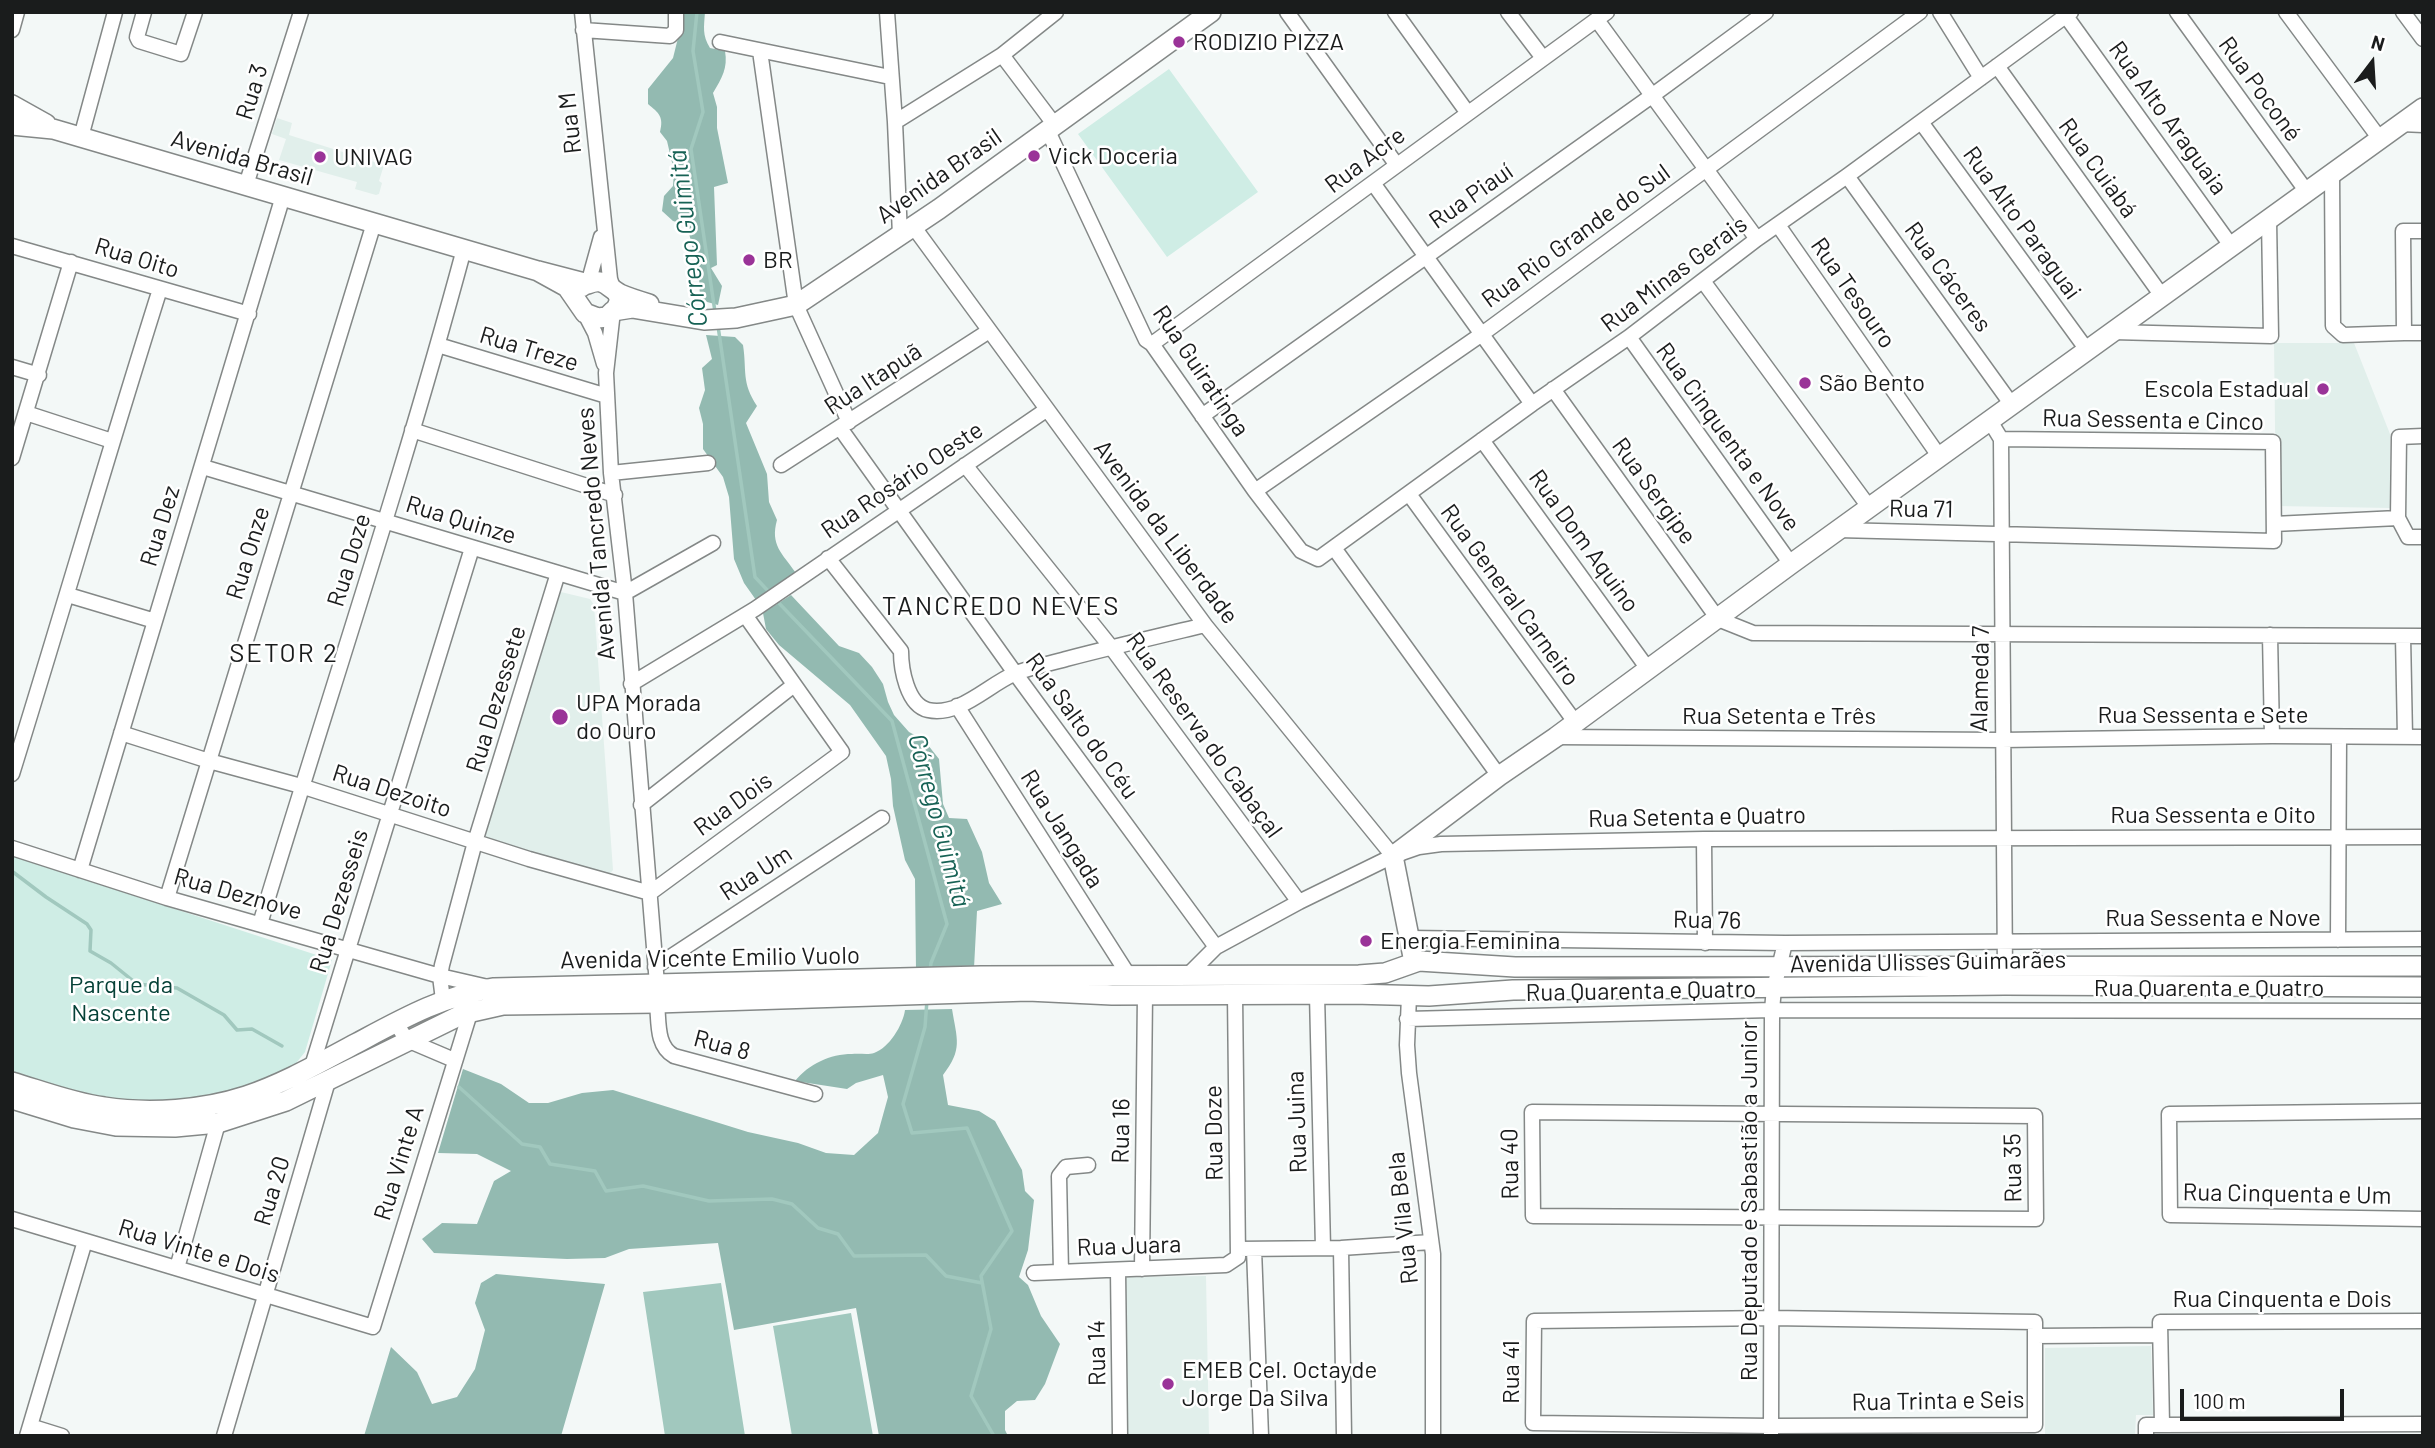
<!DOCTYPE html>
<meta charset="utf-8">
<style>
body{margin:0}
#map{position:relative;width:2435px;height:1448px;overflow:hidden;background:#f3f8f7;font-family:Barlow,sans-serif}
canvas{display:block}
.frame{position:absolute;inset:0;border:14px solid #1a1c1c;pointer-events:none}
.north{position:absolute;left:2337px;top:28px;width:70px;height:70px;-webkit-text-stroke:5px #fff;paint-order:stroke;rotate:17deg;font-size:19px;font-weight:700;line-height:28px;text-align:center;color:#1a1c1c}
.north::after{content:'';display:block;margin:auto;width:24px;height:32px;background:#1a1c1c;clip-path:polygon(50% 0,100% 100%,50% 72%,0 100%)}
.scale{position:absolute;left:2180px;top:1389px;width:164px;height:32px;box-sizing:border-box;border:4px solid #1a1c1c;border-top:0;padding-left:9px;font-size:21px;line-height:24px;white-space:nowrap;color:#1a1c1c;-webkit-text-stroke:5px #fff;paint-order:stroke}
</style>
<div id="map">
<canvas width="2435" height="1448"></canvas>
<div class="frame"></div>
<div class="north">N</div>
<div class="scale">100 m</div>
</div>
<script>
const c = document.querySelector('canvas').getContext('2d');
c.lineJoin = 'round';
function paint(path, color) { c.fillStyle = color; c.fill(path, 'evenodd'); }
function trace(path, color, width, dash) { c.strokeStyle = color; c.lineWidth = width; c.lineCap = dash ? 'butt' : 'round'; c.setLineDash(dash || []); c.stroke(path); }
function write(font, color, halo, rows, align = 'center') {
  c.font = font + ' Barlow,sans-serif'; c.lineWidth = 5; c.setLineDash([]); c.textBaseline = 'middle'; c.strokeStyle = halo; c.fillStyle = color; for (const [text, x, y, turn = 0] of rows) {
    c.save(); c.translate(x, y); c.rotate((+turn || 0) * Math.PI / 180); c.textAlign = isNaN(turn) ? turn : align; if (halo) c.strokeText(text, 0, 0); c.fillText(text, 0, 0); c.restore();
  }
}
const built = new Path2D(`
 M277 118 292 123 289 135 384 165 379 181 382 183 379 194 376 195 355 189 357 182 279 160 286 139 272 134Z
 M2274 343H2354L2390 434V508L2276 506Z
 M561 592 590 599 594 605 613 870 608 876 486 837 485 828 555 595Z
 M1206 1276 1209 1436H1128L1125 1277Z
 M2151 1346 2153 1415H2136L2135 1436H2045V1348Z`);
const green = new Path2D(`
 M1169 69 1258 192 1167 257 1078 134Z
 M12 856 332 960 305 1052 293 1067 231 1095 129 1105 75 1096 12 1075Z`);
const forest = new Path2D(`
 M681 12H705C704 27 702 35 710 48L725 51C728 68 722 78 713 93L717 107V128L728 183 714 187 717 265 711 268 722 286 718 305 700 300 699 275 687 225 673 221 662 211 664 196 673 186 674 171 667 141 660 132C664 117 659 113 648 104V89L673 58 680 30Z
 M706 335 735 337 743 345C747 371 741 382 757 406L746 423 767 474 769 502 777 520C770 545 782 553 796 573L756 600 744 583 734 559 729 497 723 477 703 449V424L699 408 705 390 702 368 712 359Z
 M791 595 839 646 859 653 872 667 883 684 888 702 894 715 909 732 924 740 939 759 943 804 949 818 967 819 982 852 989 883 1002 904 977 911 974 968 916 971 915 879 905 860 893 806 891 779 886 756 850 705 779 645 766 629 763 613Z
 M952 1009C957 1040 963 1049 943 1075L948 1105 979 1111 995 1121 1022 1170 1025 1191 1034 1200 1028 1250 1019 1277 1028 1285 1041 1316 1060 1344 1045 1384 1035 1400 1017 1401 1005 1411V1430L1008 1436H879L856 1308 734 1330 718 1243 629 1249 605 1258 567 1259 434 1253 422 1239 442 1223 477 1224 494 1181 511 1171 477 1154 438 1153 463 1069 501 1084 529 1103H548L582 1093 613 1090 748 1132 798 1143 826 1153 854 1155 878 1133 888 1097 883 1075 856 1083 847 1089 795 1081C809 1064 830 1054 852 1054 859 1053 868 1055 874 1053 889 1048 903 1025 905 1010Z
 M496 1274 605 1284 561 1436H364L391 1347 417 1372 432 1404 457 1397 475 1369 485 1330 475 1303 481 1283Z`);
const water = new Path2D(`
 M721 1283 745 1436H665L643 1292Z
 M851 1313 873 1436H792L773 1326Z`);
const stream = new Path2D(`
 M697 12 693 51 703 112 691 149 715 312
 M718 326 755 577 770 593
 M775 599 892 721 947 924 931 963 930 971
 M13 872 46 897 87 924 91 930 90 951 111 963 137 984 177 988 224 1015 237 1030 252 1029 282 1046
 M927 1000 925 1027 903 1104 912 1133 967 1128 1012 1231 981 1276 991 1329 971 1396 994 1436
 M459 1087 522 1144 540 1147 550 1164 595 1171 606 1191 643 1186 709 1201 772 1199 792 1204 818 1228 838 1234 854 1256 926 1255 946 1276 982 1283`);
const minor = new Path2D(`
 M144 12 137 37 139 41 181 54 195 12
 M582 12 610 279 617 300 613 311 606 373 611 473 625 593 657 984
 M887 12 895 122 900 235
 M1287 12 1396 164
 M1395 12 1467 112
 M1508 12 1543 58
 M1940 12 1981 78
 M2177 12 2307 192
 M2286 12 2380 139
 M2403 12 2423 39
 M2066 16 2232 247
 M1597 20 1757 239
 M12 30 17 12
 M583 30 670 36 676 30V12
 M720 42 890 77
 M760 51 796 305 849 422
 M1002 55 1054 124
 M1997 66 2162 296
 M895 122 1002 55 1056 12
 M1921 122 2087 350
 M2401 124 2423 125
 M1047 129 1146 340 1152 344 1255 491 1301 551 1318 559 1532 404 1629 337 1757 239 1847 176 2071 12
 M81 137 115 12
 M2332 173 2333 326 2343 335 2404 333
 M1847 176 2012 405
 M1373 183 1532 404
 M246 185 301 12
 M1778 225 1939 456
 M913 226 1205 625 1393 856
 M2423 231H2403L2404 333H2423
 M12 246 249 314
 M1703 281 1869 507
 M583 289 588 284 601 237
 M582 308 595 333 604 364
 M2113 332 2271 336 2269 220
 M1629 337 1791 564
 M1152 344 1607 12
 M438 345 607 396
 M12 367 39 375
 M1553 389 1718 619 1753 633 2423 636
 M26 413 112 441
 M1202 416 1653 95 1766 12
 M1990 421 2001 439 2005 973
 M840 428 1015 673 1216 947
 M412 430 615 495
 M2423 436 2399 437 2398 518 2408 537H2423
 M1482 440 1648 669
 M12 458 71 262
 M781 465 989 331
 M965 465 1111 647 1299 902
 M203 467 625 593 713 543
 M611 473 708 463
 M1255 491 1482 334 1920 12
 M1409 494 1575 722
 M2274 524 2398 518
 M1838 530 2274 541 2273 442 2001 439
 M1334 548 1499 776
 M828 558 901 651C901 669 907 705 928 710 959 717 988 685 1014 674 1030 667 1049 664 1066 659 1112 647 1159 636 1205 625
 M68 595 155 621
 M2270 635 2272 736
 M2403 636 2405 737
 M631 684 755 609 1046 410
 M957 706 1129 976
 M121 733 209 761 301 786 529 859 650 893 842 752 745 615
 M1556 737 2002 740 2272 736 2423 737
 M12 774C62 613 109 450 160 289
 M641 805 794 685
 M1704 839 1705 943
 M12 848 167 898 440 976 488 987
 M80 870 283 196
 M167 898 374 223
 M260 924C328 699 403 476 464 249
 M1409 938 1785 943 2423 939
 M2338 940 2339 737
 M655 967 882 818
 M1187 976 1216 947 1299 902 1393 856 1419 847 1441 844 1704 839 2423 837
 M1317 994 1323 1248
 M1409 996 1407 1045 1409 1073 1433 1254V1436
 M443 1000 440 976 442 965 475 842 558 573
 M657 1003C659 1022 656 1046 674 1056L815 1094
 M1407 1019 1772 1010 2423 1011
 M395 1022 407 1040 454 1060
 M312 1066 472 548
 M2423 1111 2169 1114 2170 1215 2423 1219
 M1532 1112 2035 1116 2036 1219 1533 1216Z
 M12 1219 373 1327 470 1013
 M1341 1248 1344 1436
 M1238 1249 1341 1248 1431 1242
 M1254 1249 1261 1436
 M177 1268 218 1123
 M1142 1269 1145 994
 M1118 1270 1120 1436
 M1061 1272 1059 1176 1066 1167 1088 1165
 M1034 1273 1226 1265 1238 1257 1235 995
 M1771 1318 2035 1322V1425L1771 1426 1533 1423 1534 1321Z
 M2423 1321 2160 1322 2162 1425 2423 1424
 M2035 1336 2160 1335
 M30 1426 62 1436
 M1771 1434 1772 1010 1774 988 1785 943
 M27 1436 85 1241
 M224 1436 328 1081
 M2146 1436V1425H2162`);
const major = new Path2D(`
 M12 105 46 124
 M12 125 53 129 538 271 588 284C604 277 607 287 620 294 629 298 639 301 649 304
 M538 271 567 287 585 313 598 318 607 317 613 311 632 308 704 320 736 318 796 305 939 209 1211 12
 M1414 962 1393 856 1499 776 1556 737 1791 564 2423 108
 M12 1082C42 1091 73 1103 104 1107 150 1114 203 1110 246 1096 285 1083 321 1062 357 1043 400 1020 444 995 494 988L981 976 1359 975 1385 973 1419 961 1515 967 2423 966
 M12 1099 74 1118 116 1126 175 1127 218 1123 286 1101 463 1014 503 1005 657 1003 1028 991 1112 995 1353 994 1429 996 1513 990 2005 985 2423 987`);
const markers = [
 [1179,42,7,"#9a3398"],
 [1034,156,7,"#9a3398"],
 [320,157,7,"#9a3398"],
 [749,260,7,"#9a3398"],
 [1805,383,7,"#9a3398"],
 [2323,389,7,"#9a3398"],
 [560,717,9,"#9a3398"],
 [1366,941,7,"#9a3398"],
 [1168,1384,7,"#9a3398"]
];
const poiNames = [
 ["RODIZIO PIZZA",1193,42],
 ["Vick Doceria",1048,156],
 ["UNIVAG",334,157],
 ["BR",763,260],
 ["São Bento",1819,383],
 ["Escola Estadual",2309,389,"right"],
 ["UPA Morada",576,703],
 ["do Ouro",576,731],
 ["Energia Feminina",1380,941],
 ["EMEB Cel. Octayde",1182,1370],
 ["Jorge Da Silva",1182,1398]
];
const streetNames = [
 ["Rua Poconé",2260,89,54],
 ["Rua 3",252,92,-73],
 ["Rua Alto Araguaia",2168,118,54],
 ["Rua M",570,123,-96],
 ["Avenida Brasil",242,158,16],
 ["Rua Acre",1365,160,-37],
 ["Rua Cuiabá",2098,168,54],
 ["Avenida Brasil",939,176,-35],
 ["Rua Piauí",1471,196,-35],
 ["Rua Alto Paraguai",2022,223,54],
 ["Rua Rio Grande do Sul",1576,236,-36],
 ["Rua Oito",137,258,17],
 ["Rua Minas Gerais",1674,274,-37],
 ["Rua Cáceres",1948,277,54],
 ["Rua Tesouro",1853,293,55],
 ["Rua Treze",529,349,17],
 ["Rua Guiratinga",1201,371,56],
 ["Rua Itapuã",873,379,-33],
 ["Rua Sessenta e Cinco",2153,420,1],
 ["Rua Cinquenta e Nove",1728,437,54],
 ["Rua Rosário Oeste",902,480,-34],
 ["Rua Sergipe",1654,491,54],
 ["Rua 71",1921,509,1],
 ["Rua Quinze",461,520,17],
 ["Rua Dez",160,526,-73],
 ["Avenida da Liberdade",1166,532,53],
 ["Avenida Tancredo Neves",596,534,-95],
 ["Rua Dom Aquino",1584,541,54],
 ["Rua Onze",248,553,-73],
 ["Rua Doze",349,560,-73],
 ["Rua General Carneiro",1510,595,54],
 ["Alameda 7",1980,679,-89],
 ["Rua Dezessete",496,699,-73],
 ["Rua Sessenta e Sete",2203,715],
 ["Rua Setenta e Três",1779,716],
 ["Rua Salto do Céu",1082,726,54],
 ["Rua Reserva do Cabaçal",1204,735,54],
 ["Rua Dezoito",392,791,18],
 ["Rua Dois",733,804,-36],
 ["Rua Sessenta e Oito",2213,815],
 ["Rua Setenta e Quatro",1697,817,-1],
 ["Rua Jangada",1062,829,58],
 ["Rua Um",756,873,-33],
 ["Rua Deznove",238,894,16],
 ["Rua Dezesseis",339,901,-73],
 ["Rua Sessenta e Nove",2213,918],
 ["Rua 76",1707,920,1],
 ["Avenida Vicente Emilio Vuolo",710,958,-1],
 ["Avenida Ulisses Guimarães",1928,962,-1],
 ["Rua Quarenta e Quatro",2209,988],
 ["Rua Quarenta e Quatro",1641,991,-1],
 ["Rua 8",722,1045,15],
 ["Rua Juina",1297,1122,-92],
 ["Rua 16",1121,1131,-89],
 ["Rua Doze",1214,1133,-91],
 ["Rua Vinte A",399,1163,-73],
 ["Rua 40",1510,1164,-91],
 ["Rua 35",2013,1168,-91],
 ["Rua 20",272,1191,-73],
 ["Rua Cinquenta e Um",2287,1194,1],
 ["Rua Deputado e Sabastião a Junior",1749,1201,-90],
 ["Rua Vila Bela",1403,1218,-96],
 ["Rua Juara",1129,1246,-2],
 ["Rua Vinte e Dois",199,1251,17],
 ["Rua Cinquenta e Dois",2282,1299],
 ["Rua 14",1097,1353,-91],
 ["Rua 41",1511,1372,-90],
 ["Rua Trinta e Seis",1938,1401,-1]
];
const parkNames = [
 ["Parque da",121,985],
 ["Nascente",121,1013]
];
const waterNames = [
 ["Córrego Guimitá",688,239,-97],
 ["Córrego Guimitá",939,820,75]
];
const neighbourhoodNames = [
 ["TANCREDO NEVES",1001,606],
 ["SETOR 2",284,653]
];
paint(built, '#e1efeb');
paint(green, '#cfede5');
paint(forest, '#93bab1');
paint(water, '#a1c8be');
trace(stream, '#a1c8be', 3.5);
trace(minor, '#848887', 17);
trace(major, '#848887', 22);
trace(minor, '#fff', 14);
trace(major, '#fff', 19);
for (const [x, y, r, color] of markers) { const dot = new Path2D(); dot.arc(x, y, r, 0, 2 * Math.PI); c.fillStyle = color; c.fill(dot); trace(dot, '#fff', 2.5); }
write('24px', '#1a1c1c', '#fff', poiNames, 'left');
write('24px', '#1a1c1c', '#fff', streetNames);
write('24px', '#054137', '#fff', parkNames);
write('italic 26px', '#176255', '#fff', waterNames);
c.letterSpacing = '2px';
write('26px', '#1a1c1c', '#fff', neighbourhoodNames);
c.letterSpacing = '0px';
</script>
